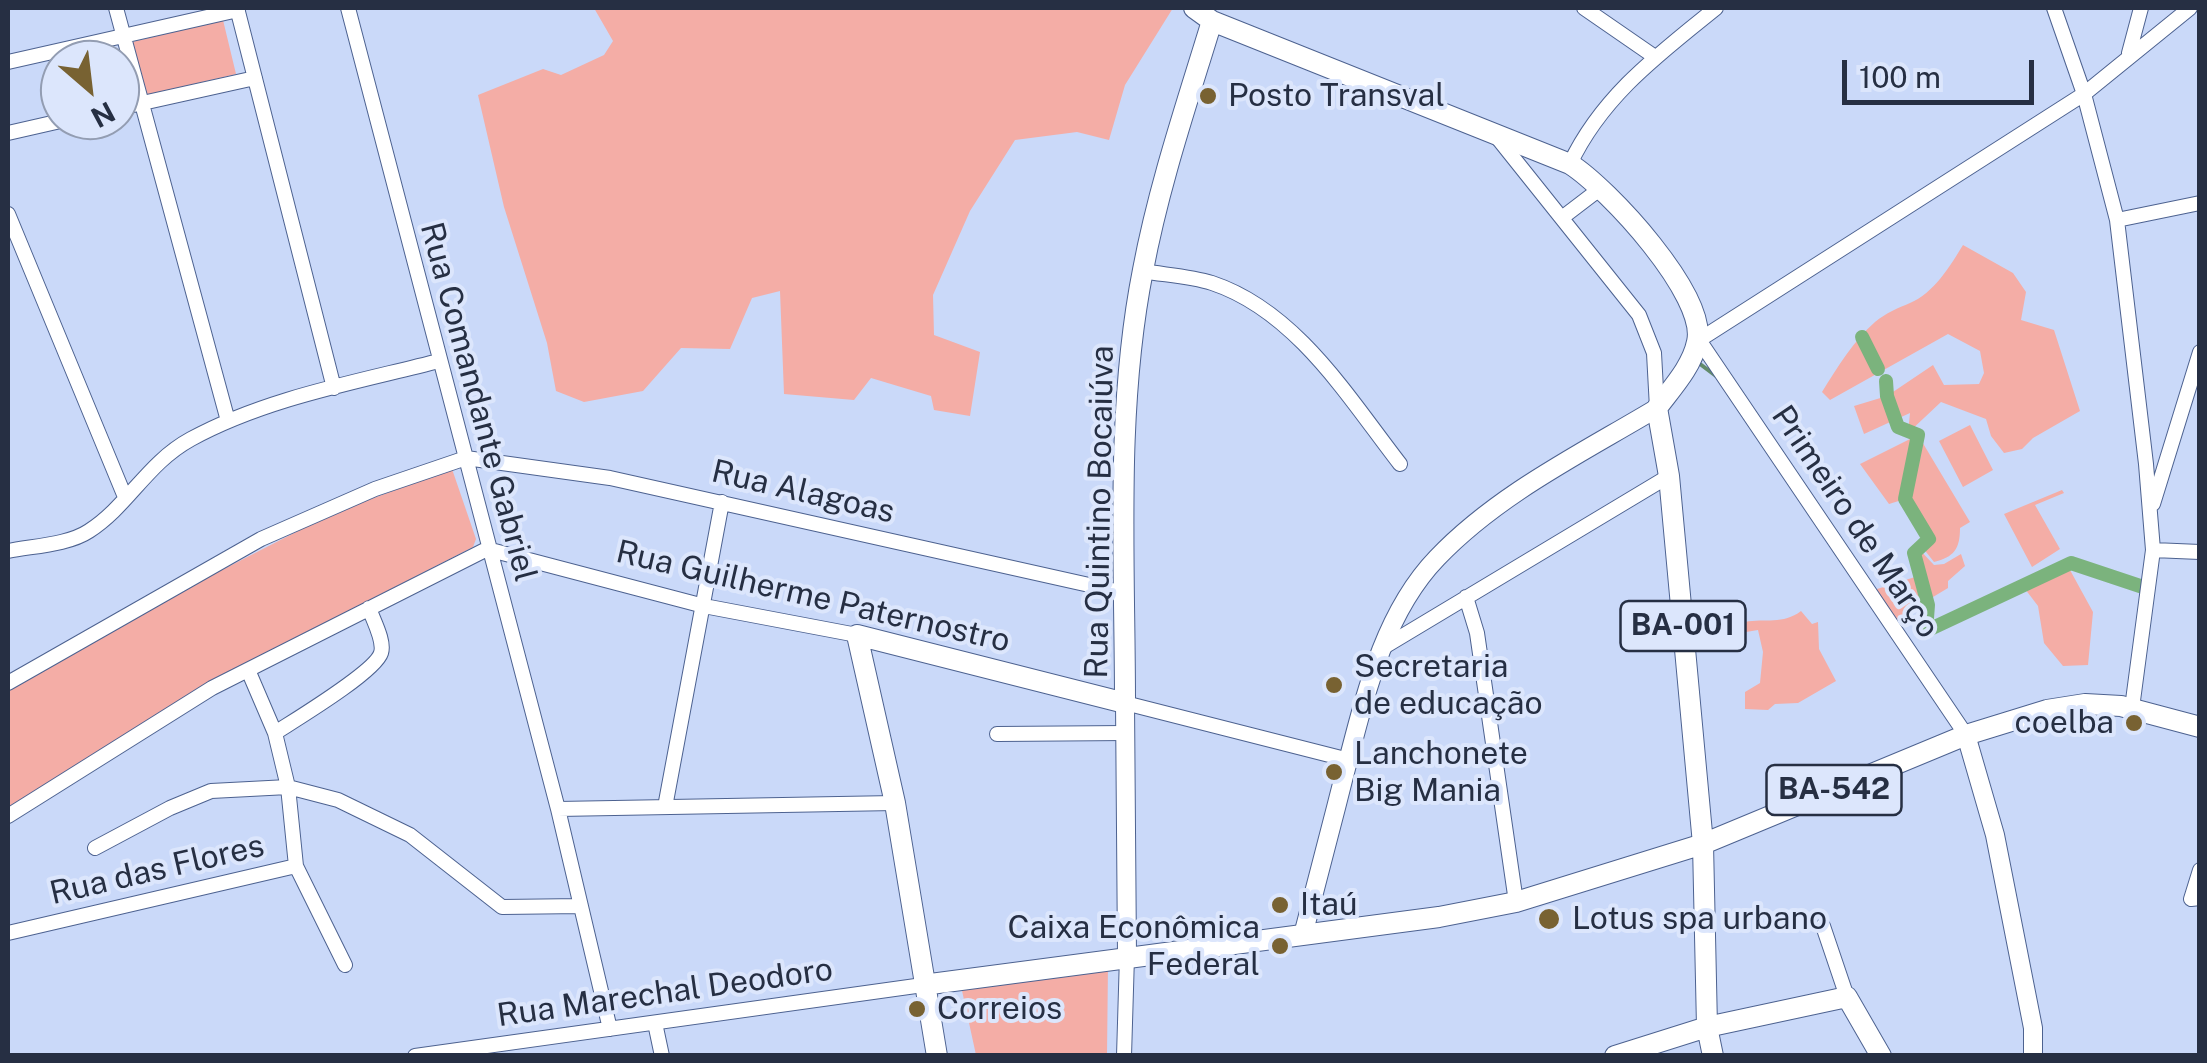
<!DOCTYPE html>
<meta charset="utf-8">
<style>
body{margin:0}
#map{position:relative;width:2207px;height:1063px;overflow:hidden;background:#cad9f9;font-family:"Public Sans",sans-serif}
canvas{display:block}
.frame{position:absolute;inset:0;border:10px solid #262f43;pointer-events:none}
.north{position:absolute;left:40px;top:40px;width:100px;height:100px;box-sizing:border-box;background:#dce6fc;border:2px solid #939db2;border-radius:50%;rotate:152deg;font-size:28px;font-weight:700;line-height:40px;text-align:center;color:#262f43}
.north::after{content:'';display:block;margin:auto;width:35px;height:45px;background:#786232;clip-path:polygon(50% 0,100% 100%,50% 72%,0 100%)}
.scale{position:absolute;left:1842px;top:60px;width:192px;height:45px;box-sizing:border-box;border:5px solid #262f43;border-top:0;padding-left:12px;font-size:30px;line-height:35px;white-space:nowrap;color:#262f43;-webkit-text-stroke:8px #dce6fc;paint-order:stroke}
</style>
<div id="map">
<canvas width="2207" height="1063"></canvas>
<div class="frame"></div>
<div class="north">N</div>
<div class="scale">100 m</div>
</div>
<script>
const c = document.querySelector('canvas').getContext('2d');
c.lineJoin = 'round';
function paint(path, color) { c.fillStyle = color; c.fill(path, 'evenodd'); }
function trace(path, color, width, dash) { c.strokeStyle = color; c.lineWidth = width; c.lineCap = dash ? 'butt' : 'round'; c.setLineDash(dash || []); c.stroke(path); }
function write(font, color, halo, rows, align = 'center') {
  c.font = font + ' "Public Sans",sans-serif'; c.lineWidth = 8; c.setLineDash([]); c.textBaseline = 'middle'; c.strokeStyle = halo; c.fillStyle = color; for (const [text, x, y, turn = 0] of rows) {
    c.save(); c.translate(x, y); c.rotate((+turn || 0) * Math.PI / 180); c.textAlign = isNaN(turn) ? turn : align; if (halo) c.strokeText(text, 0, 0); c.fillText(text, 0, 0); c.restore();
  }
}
const green = new Path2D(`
 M594 8H1173L1125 85 1109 140 1077 132 1015 140 970 211 933 295 934 335 980 352 970 416 934 410 931 396 871 378 854 400 784 394 780 291 752 298 730 349 681 348 643 391 584 402 556 391 547 343 504 207 478 95 543 69 561 75 604 55 613 41Z
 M223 20 236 74 145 96 132 42Z
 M1963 245 2013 273 2026 292 2021 320 2054 330 2080 411 2033 438 2022 449 2004 453 1991 436 1986 419 1941 402 1908 433 1910 413 1864 434 1854 406 1887 396 1933 365 1944 385 1979 384 1984 373 1980 351 1948 334 1830 400 1822 392C1837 368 1854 340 1875 322 1886 313 1898 308 1910 303 1933 294 1951 265 1963 245Z
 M1970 425 1993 470 1963 487 1939 441Z
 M1918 435 1970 522 1960 528C1960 549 1954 557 1934 562L1919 543 1929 538 1924 526 1905 499 1889 504 1860 464Z
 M452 469 476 539 473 547 319 626 8 810V691L181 591 333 513Z
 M2062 490 2064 493 2035 505 2060 549 2032 567 2004 514Z
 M1917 547 1934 565 1944 564 1961 554 1965 566 1948 581V588L1928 600Z
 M2070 570 2093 612 2088 665 2063 666 2044 643 2038 606 2022 585 2054 578Z
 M1915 577 1925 601 1893 624 1874 596 1877 589Z
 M1801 611 1812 624 1818 622 1819 649 1836 681 1798 703 1775 704 1768 710 1745 709V692L1760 683 1763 652 1758 630 1746 632 1745 622C1765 618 1783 625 1801 611Z
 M1108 965 1107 1055H976L961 986Z`);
const stream = new Path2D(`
 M1700 364 1716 376`);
const canal = new Path2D(`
 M1862 337 1878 369
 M1886 381 1887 396 1898 427 1918 435 1905 499 1929 539 1914 553 1928 605 1926 631
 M1926 631 2071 563 2143 587`);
const minor = new Path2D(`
 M116 8 228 421
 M237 8 334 388
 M348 8 558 809 610 1029
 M1584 8 1655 57
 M2054 8 2084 94 2117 220 2146 464 2153 550 2132 708
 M2129 53 2141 8
 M8 62 238 10
 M120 108 255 78
 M8 133 65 120
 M1496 136 1639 315 1654 353 1657 408
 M1570 164C1602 96 1659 54 1716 8
 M8 214 125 497
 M1563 217 1601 188
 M2117 220 2200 203
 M1142 271C1165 275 1190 276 1212 283 1296 311 1348 397 1400 464
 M2153 504 2200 352
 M2153 550 2200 552
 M8 551C32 546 68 545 89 531 128 506 147 463 191 439 266 398 357 382 439 361
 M1466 597 1477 633 1516 902
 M1384 647 1669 476
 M8 683 261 539 375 489 466 458 610 478 1125 593
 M1125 703 1349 760
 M275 733C295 720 375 672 381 653 385 641 373 620 369 608
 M997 734 1127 733
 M1966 735 1699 340 2084 94 2190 8
 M665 807 722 502
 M558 809 895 803
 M8 816 212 688 487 549 704 606 857 635
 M95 848 170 808 211 791 288 787 338 800 410 835 502 907 581 906
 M296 866 345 965
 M2200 870 2191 899 2200 898
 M1823 926 1847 997
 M8 933 296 866 288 787 275 733 248 670
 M655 1023 662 1056
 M415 1056 923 985
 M1124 1056 1127 956`);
const tertiary = new Path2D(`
 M1125 703 1127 956
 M1966 735 1995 835 2033 1028V1056
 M1303 935C1316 884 1330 832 1343 780 1363 705 1381 616 1437 558 1498 494 1582 453 1657 408`);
const primary = new Path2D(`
 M1194 8 1212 21 1570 164C1608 188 1708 296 1697 342 1692 367 1671 389 1657 408L1669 476 1703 844 1707 1027 1713 1056
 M923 985 1439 917 1516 902 1703 844 1966 735 2047 710 2085 704 2121 706 2200 727
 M937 1056 895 803 857 635 1125 703C1125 560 1115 411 1143 270 1159 185 1187 103 1212 21
 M1615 1056 1707 1027 1847 997 1881 1056`);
const markers = [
 [1208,96,10,"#786232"],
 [1334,685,10,"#786232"],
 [2134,723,10,"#786232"],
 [1334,772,10,"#786232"],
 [1280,905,10,"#786232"],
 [1549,919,12,"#786232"],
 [1280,946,10,"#786232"],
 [917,1009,10,"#786232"]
];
const shields = [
 [1683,626,125],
 [1834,790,135]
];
const shieldNames = [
 ["BA-001",1683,626],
 ["BA-542",1834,790]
];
const poiNames = [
 ["Posto Transval",1228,96],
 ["Secretaria",1354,667],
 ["de educação",1354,704],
 ["coelba",2114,723,"right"],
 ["Lanchonete",1354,754],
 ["Big Mania",1354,791],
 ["Itaú",1300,905],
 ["Lotus spa urbano",1572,919],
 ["Caixa Econômica",1260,928,"right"],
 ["Federal",1260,965,"right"],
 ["Correios",937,1009]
];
const streetNames = [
 ["Rua Comandante Gabriel",478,402,75],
 ["Rua Alagoas",803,492,13],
 ["Rua Quintino Bocaiúva",1100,512,-89],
 ["Primeiro de Março",1855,522,56],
 ["Rua Guilherme Paternostro",813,597,13],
 ["Rua das Flores",157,870,-13],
 ["Rua Marechal Deodoro",665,993,-8]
];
paint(green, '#f4ada6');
trace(stream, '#628b6c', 4);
trace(canal, '#7bb37d', 14);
trace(minor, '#4d6290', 16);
trace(tertiary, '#4d6290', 20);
trace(primary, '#4d6290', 22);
trace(minor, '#fff', 14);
trace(tertiary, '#fff', 18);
trace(primary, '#fff', 20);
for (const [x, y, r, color] of markers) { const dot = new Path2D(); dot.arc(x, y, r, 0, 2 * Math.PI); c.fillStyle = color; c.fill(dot); trace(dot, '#dce6fc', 4); }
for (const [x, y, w] of shields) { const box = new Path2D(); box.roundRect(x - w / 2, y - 25, w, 50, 8); c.fillStyle = '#dce6fc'; c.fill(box); trace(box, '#262f43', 2.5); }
write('bold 30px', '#262f43', null, shieldNames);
write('32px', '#262f43', '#dce6fc', poiNames, 'left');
write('32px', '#262f43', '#dce6fc', streetNames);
</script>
